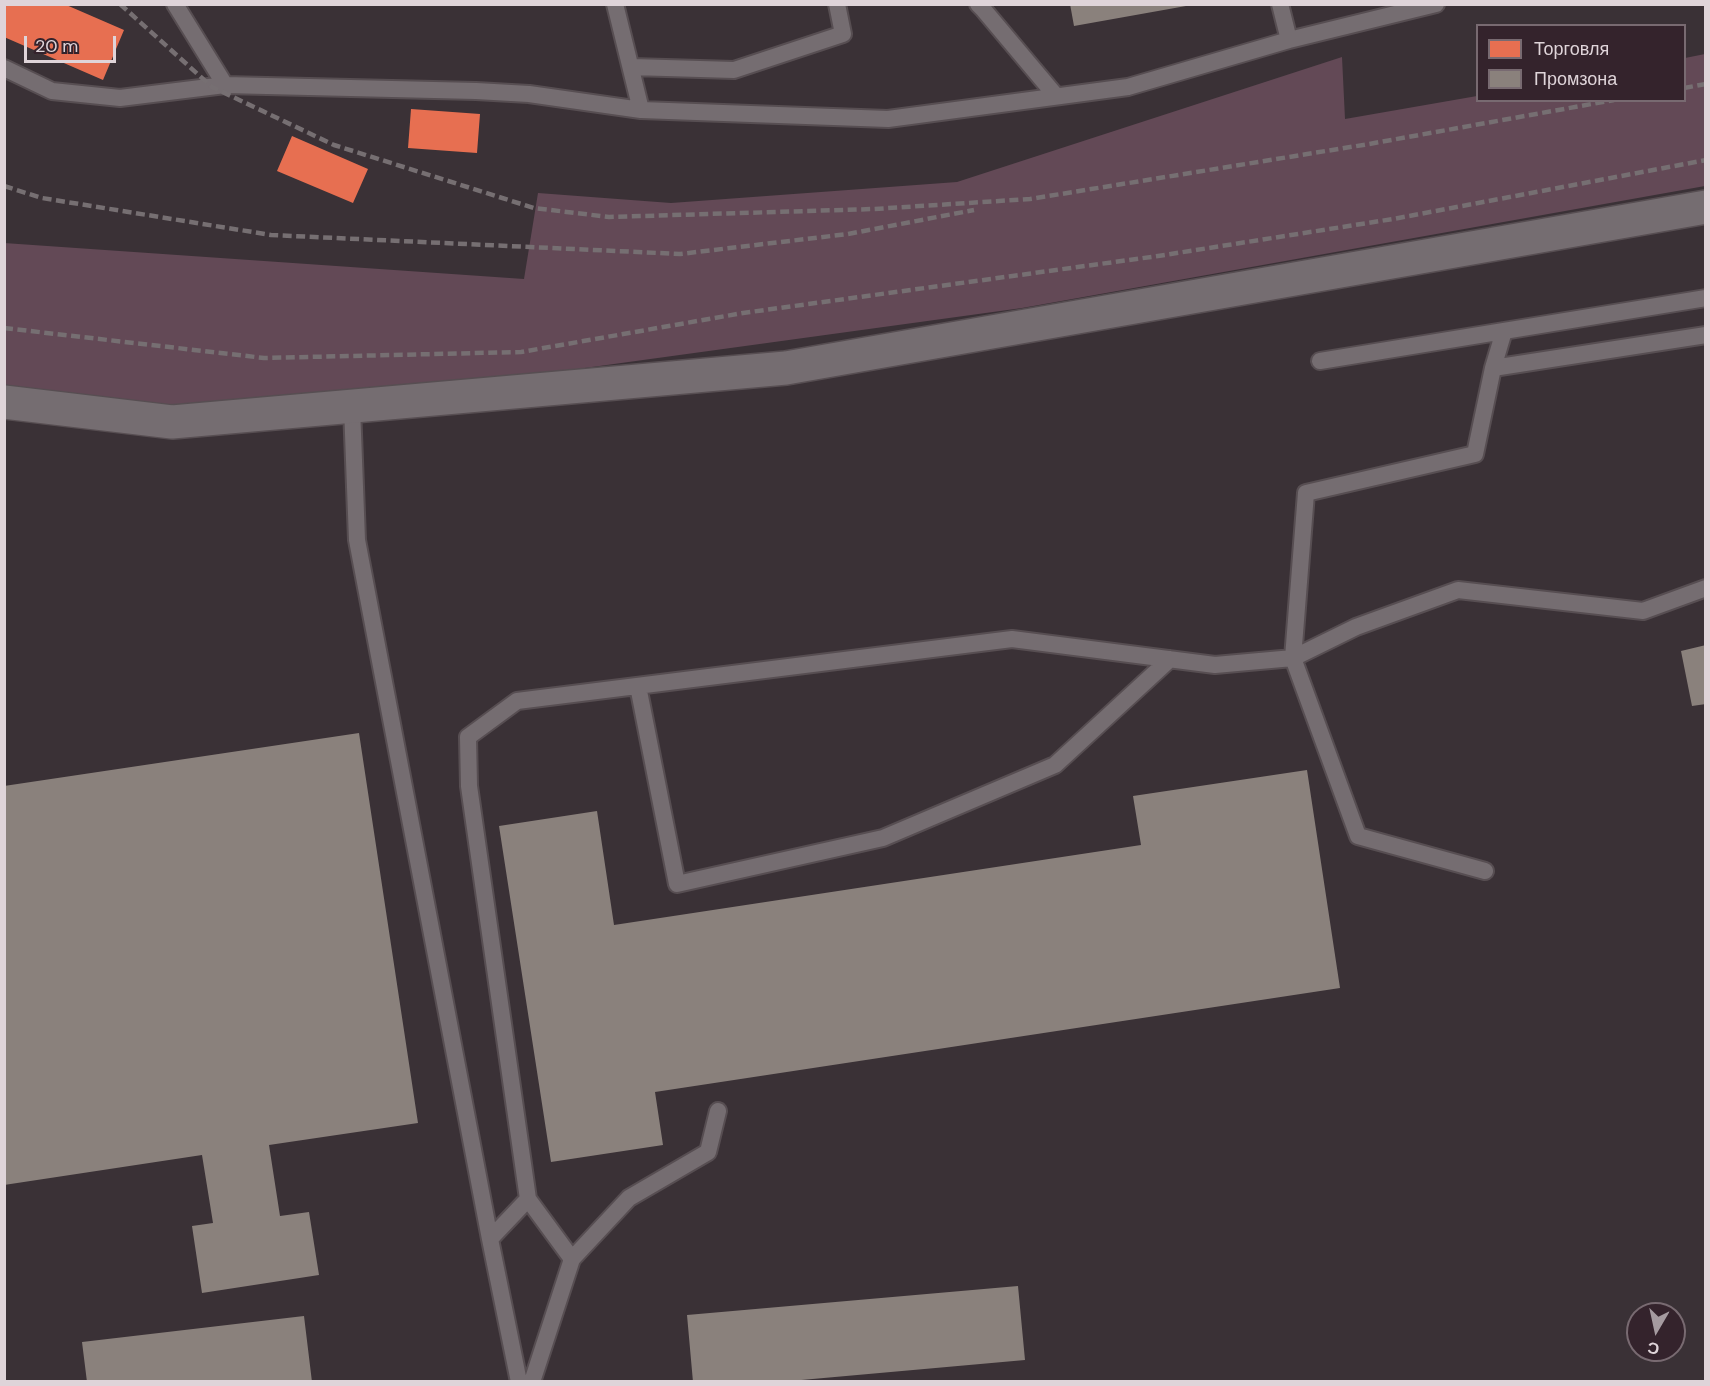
<!DOCTYPE html>
<meta charset="utf-8">
<style>
body{margin:0}
#map{position:relative;width:1710px;height:1386px;overflow:hidden;background:#3a3136;font-family:"DM Sans",sans-serif}
canvas{display:block}
.frame{position:absolute;inset:0;border:6px solid #dfd4d9;pointer-events:none}
.legend{position:absolute;left:1476px;top:24px;width:210px;height:78px;box-sizing:border-box;background:#34232c;border:2px solid #786a71;margin:0;padding:8px 10px;list-style:none;font-size:18px;color:#dfd4d9}
.legend li{display:flex;align-items:center;gap:12px;height:30px}
.legend b{width:30px;border:2px solid #786a71}
.north{position:absolute;left:1626px;top:1302px;width:60px;height:60px;box-sizing:border-box;background:#34232c;border:2px solid #786a71;border-radius:50%;rotate:189deg;font-size:16px;font-weight:700;line-height:24px;text-align:center;color:#dfd4d9}
.north::after{content:'';display:block;margin:auto;width:21px;height:27px;background:#a59ba0;clip-path:polygon(50% 0,100% 100%,50% 72%,0 100%)}
.scale{position:absolute;left:24px;top:36px;width:92px;height:27px;box-sizing:border-box;border:3px solid #dfd4d9;border-top:0;padding-left:8px;font-size:18px;line-height:21px;white-space:nowrap;color:#dfd4d9;-webkit-text-stroke:4px #34232c;paint-order:stroke}
</style>
<div id="map">
<canvas width="1710" height="1386"></canvas>
<div class="frame"></div>
<ul class="legend">
<li><b style="height:16px;background:#e76f51"></b>Торговля</li>
<li><b style="height:16px;background:#8a817c"></b>Промзона</li>
</ul>
<div class="north">С</div>
<div class="scale">20 m</div>
</div>
<script>
const c = document.querySelector('canvas').getContext('2d');
c.lineJoin = 'round';
function paint(path, color) { c.fillStyle = color; c.fill(path, 'evenodd'); }
function trace(path, color, width, dash) { c.strokeStyle = color; c.lineWidth = width; c.lineCap = dash ? 'butt' : 'round'; c.setLineDash(dash || []); c.stroke(path); }
const green = new Path2D(`
 M1705 54V186L1022 308 461 385 183 409 5 392 4 243 524 279 538 193 671 203 957 182 1342 57 1345 119 1477 96 1478 100H1684L1685 58Z`);
const shops = new Path2D(`
 M4 4H64L124 30 103 80 4 37Z
 M411 109 480 114 477 153 408 148Z
 M292 136 368 169 353 203 277 171Z`);
const industry = new Path2D(`
 M1070 4H1186V6L1074 26Z
 M1706 645V704L1692 706 1681 651Z
 M359 733 418 1123 269 1145 280 1216 309 1212 319 1275 202 1293 192 1226 213 1223 202 1155 4 1185V786Z
 M1307 770 1340 988 655 1092 663 1145 551 1162 499 826 597 811 614 925 1141 845 1133 796Z
 M1018 1286 1025 1360 779 1382H693L687 1315Z
 M304 1316 312 1382H87L82 1342Z`);
const service = new Path2D(`
 M175 4 225 85 476 91 529 94 641 110 888 119 1128 87 1289 40 1436 4
 M615 4 641 110
 M978 4 983 9 1056 96
 M1280 4 1289 40
 M632 67 734 70 843 34 837 4
 M4 68 52 91 120 98 225 85
 M1320 361 1706 298
 M1493 368 1504 331
 M352 407 357 540 490 1239 519 1382
 M638 686 677 884 883 838 1055 765 1170 659
 M1485 871 1358 836 1293 658 1306 493 1475 454 1493 368 1706 335
 M528 1199 572 1259
 M490 1239 528 1199 469 786 468 737 517 701 1012 639 1215 665 1293 658 1356 627 1458 590 1643 611 1706 588
 M532 1382 572 1259 629 1198 708 1152 718 1111`);
const minor = new Path2D(`
 M4 402 172 422 786 368 1706 207`);
const rail = new Path2D(`
 M120 4 212 87 334 145 534 208 609 217 874 209 1030 199 1369 144 1614 100
 M1684 88 1706 84
 M4 186 42 198 271 235 680 254 848 234 974 210
 M4 328 264 358 521 352 743 313 1158 256 1393 219 1706 160`);
paint(green, '#634956');
paint(shops, '#e76f51');
paint(industry, '#8a817c');
trace(service, '#574e52', 20);
trace(minor, '#574e52', 36);
trace(service, '#756d71', 16);
trace(minor, '#756d71', 33);
trace(rail, '#766f72', 4.5, [9, 4.5]);
</script>
